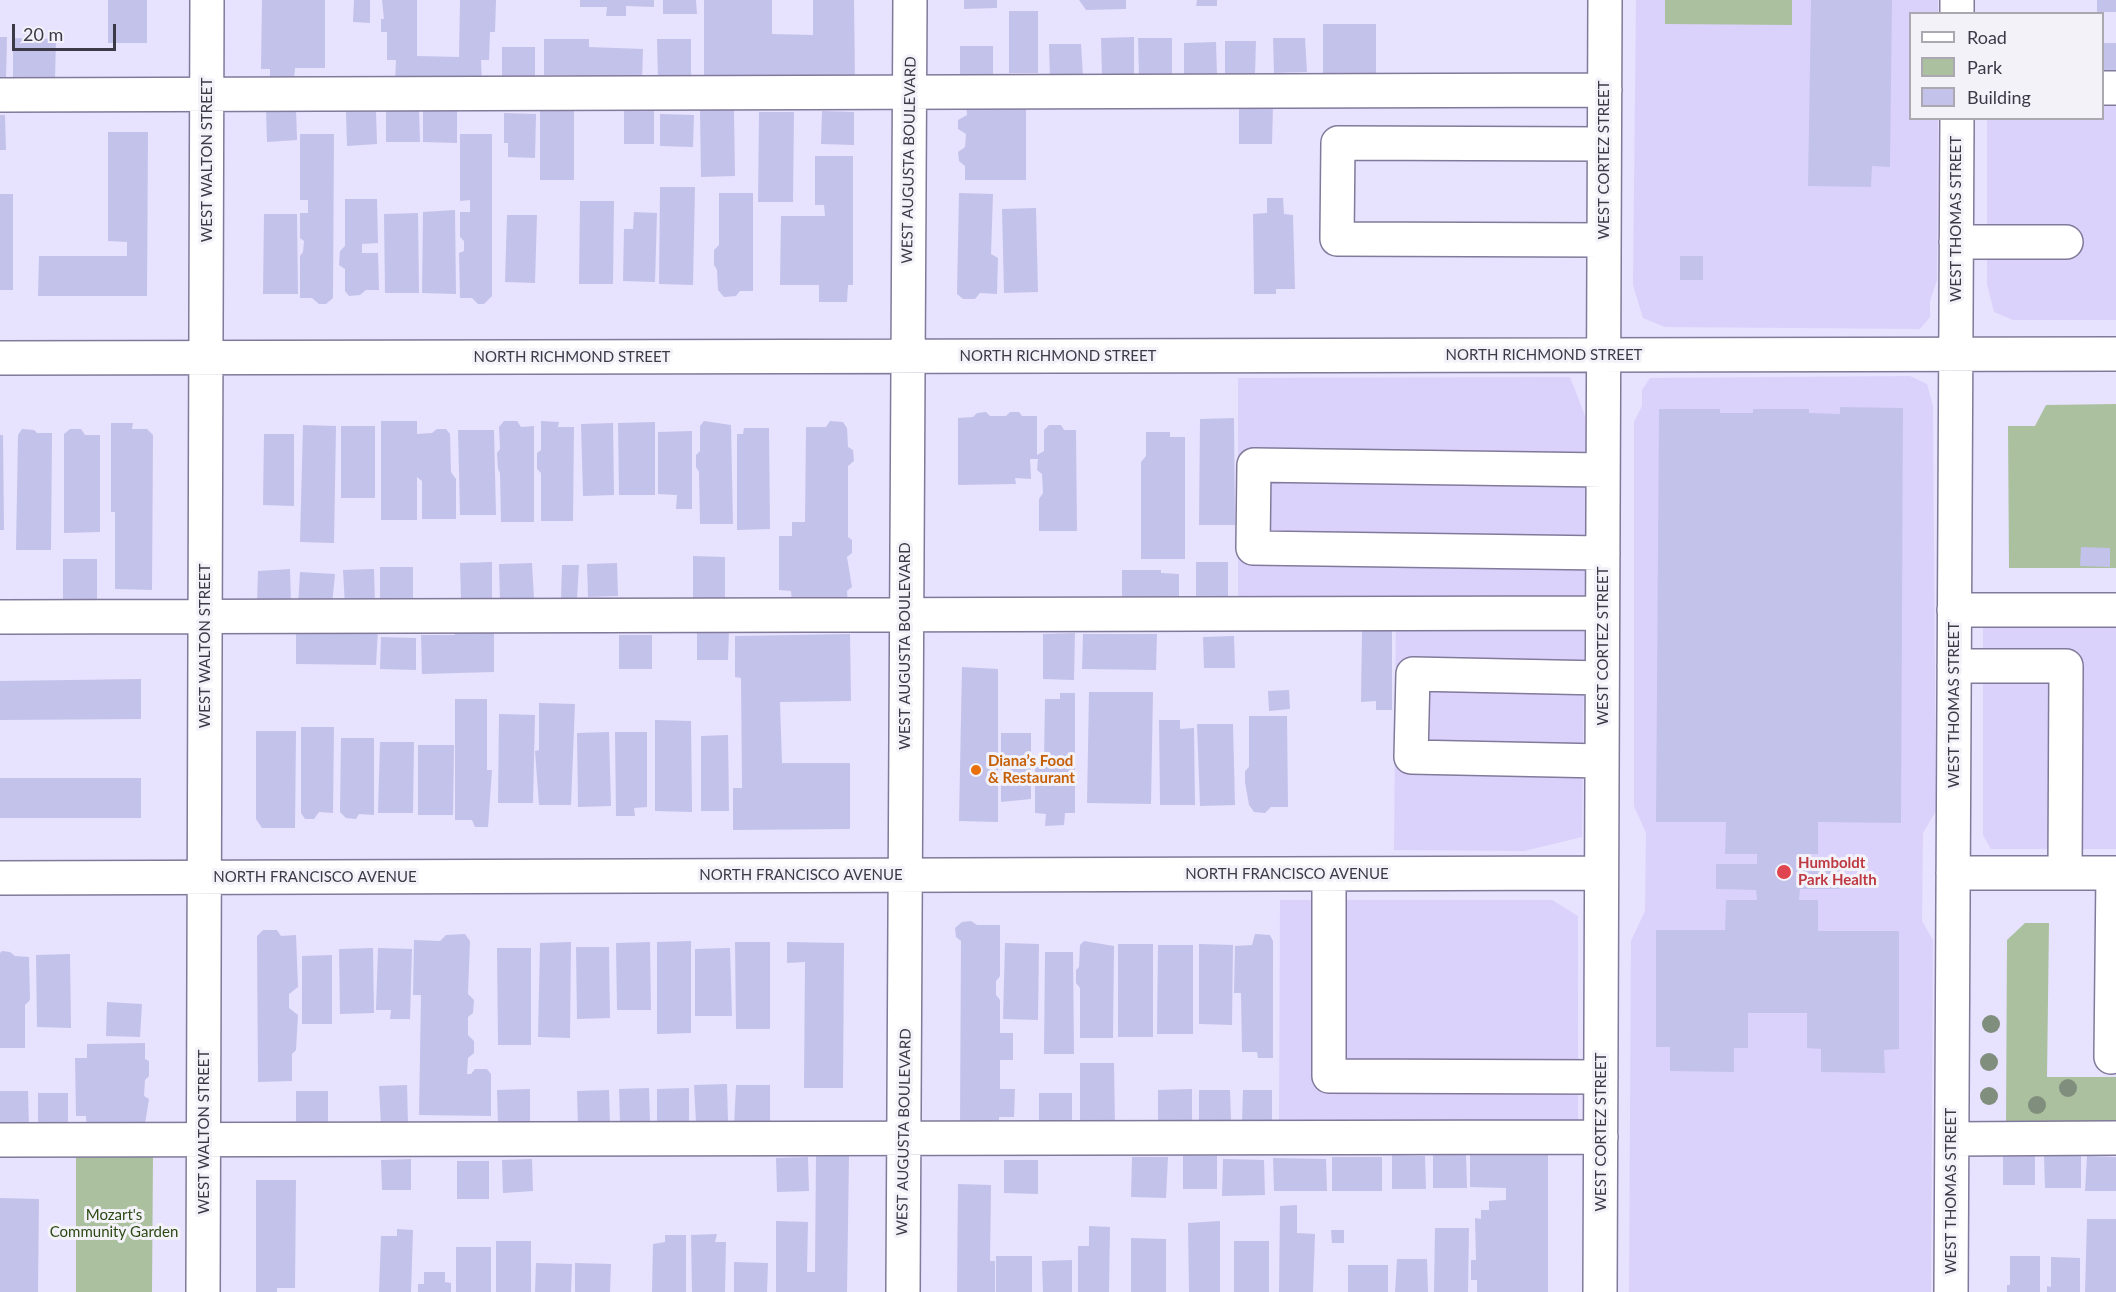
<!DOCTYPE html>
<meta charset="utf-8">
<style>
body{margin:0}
#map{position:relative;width:2116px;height:1292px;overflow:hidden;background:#e7e2fe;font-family:Lato,sans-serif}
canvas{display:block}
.legend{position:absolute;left:1909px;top:12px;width:195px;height:108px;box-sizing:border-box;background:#f4f2f9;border:2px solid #aba8b2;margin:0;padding:8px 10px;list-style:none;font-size:18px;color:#3d3a48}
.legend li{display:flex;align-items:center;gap:12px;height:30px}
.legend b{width:30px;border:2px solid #aba8b2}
.scale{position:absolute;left:12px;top:24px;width:104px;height:27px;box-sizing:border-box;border:3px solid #3d3a48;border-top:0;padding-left:8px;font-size:18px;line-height:21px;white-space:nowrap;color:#3d3a48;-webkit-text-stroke:4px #f4f2f9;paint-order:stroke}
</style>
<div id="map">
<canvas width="2116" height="1292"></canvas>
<ul class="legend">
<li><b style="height:8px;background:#fff"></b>Road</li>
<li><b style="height:16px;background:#abc09f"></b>Park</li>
<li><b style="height:16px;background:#c3c2eb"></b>Building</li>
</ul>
<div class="scale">20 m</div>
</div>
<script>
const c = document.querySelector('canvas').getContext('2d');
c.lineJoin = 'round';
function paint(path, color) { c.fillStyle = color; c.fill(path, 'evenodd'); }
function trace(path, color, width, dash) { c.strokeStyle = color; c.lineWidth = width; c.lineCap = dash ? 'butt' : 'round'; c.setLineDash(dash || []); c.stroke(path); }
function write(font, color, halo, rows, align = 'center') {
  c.font = font + ' Lato,sans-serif'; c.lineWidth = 6; c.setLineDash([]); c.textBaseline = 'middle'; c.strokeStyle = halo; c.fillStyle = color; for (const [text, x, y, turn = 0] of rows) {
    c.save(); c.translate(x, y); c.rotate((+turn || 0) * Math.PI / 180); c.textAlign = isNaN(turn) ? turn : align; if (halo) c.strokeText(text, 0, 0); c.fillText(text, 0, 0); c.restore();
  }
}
const built = new Path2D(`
 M1636 0H1938V13L1910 14V118L1938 119 1937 280 1930 301V317L1920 329 1665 327 1643 318 1633 285Z
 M2103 95H2116V320H2013L1994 312 1987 284V119L2102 118Z
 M1910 376 1927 384 1933 406 1936 811 1923 833 1922 921 1933 940 1931 1292H1629L1631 941 1645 911 1646 833 1634 806V422L1642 406V390L1650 378Z
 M1570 377 1587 421 1582 837 1524 851 1394 850 1396 608 1238 609V378Z
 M1983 618H2116V849H1991L1983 835Z
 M1280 900H1552L1578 916V1125L1279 1123Z`);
const green = new Path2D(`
 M1665 0H1792V25L1665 24Z
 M2116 404V568H2009L2008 426H2035L2046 405Z
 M2025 923H2049L2047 1077H2116V1124L2006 1125 2007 940Z
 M76 1155 153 1156 152 1292H76Z`);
const building = new Path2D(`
 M108 0H147V43H108Z
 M262 0H325V68H295L294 80H270V69H261Z
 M354 0H370V23L353 22Z
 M382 0H417V56L459 57 460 0H496L495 32H490L489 60H481L482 83 395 81 396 60H387V32H381V19H384Z
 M580 0H654V7L626 6V16H606L607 7H580Z
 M663 0H696L697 14H663Z
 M704 0H772V34L813 35V0H854L855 82H704Z
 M964 0H997V8L964 9Z
 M1079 0H1126V9L1086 10Z
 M1197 0H1217V6H1196Z
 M1811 0H1892L1890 167 1872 166 1871 187 1808 186Z
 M2097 0H2116V12H2097Z
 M1009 11H1038V73H1009Z
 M1323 24H1376V76H1323Z
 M0 37H7L6 79H0Z
 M1134 37V74L1102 75 1101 38Z
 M13 38 56 39 55 80 13 79Z
 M1138 38H1172V76L1139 75Z
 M1273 38H1305L1307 72 1274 73Z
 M544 39H589V47L643 49 642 80 577 79V75H544Z
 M657 39H691V78L658 79Z
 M1225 41H1256L1255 74H1225Z
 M1216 42 1217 76 1184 77V43Z
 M2103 43H2116V75L2103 76Z
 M1049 44H1081L1083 77 1050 79Z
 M960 46H993V77H960Z
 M502 47H535V79H502Z
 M1026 100V180H965V166L959 161 958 152 965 147 966 134 958 129V120L967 115 966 101Z
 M1239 106H1273L1272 144H1239Z
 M266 108H296L297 140 267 142Z
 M386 108 419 109 420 142H386Z
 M423 109H457V143L423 142Z
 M700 110H734L735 176 701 177Z
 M540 111H574V180H540Z
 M624 111H654V144H624Z
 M822 111 854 112V145L821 144Z
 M346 112H376L377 144 347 146Z
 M759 112H794L793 202H758Z
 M504 113 536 114 535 158 508 157V143H504Z
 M660 114 694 115 693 147 660 146Z
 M0 115H5L6 150H0Z
 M108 132H148L147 296H38L39 256H127V242L108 241Z
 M300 134H334L333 298 326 304H319L312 298H300V256L303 252 304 241 300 238V213H308V200H300Z
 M460 134H492V296L484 304H478L472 298H460L459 253 464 251V241L460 237V212H470V200L460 201Z
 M815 156H853V285H848L847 302H819V285H780L781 216H825L824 205H815Z
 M660 187H695L693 285 659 284Z
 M719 193H753V291H740L736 296 724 297 718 290 717 270 714 265V250L719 245Z
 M959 193 993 194 991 254 998 258 997 294 980 293 975 299H963L957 294Z
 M0 194H13V290H0Z
 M1267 198H1283L1284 214 1293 215 1295 289H1276V294H1254L1253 214 1267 213Z
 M345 199H377L378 243 362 244V253H378L379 290H366L360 295 349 296 345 291V269L339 265 340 251 345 246Z
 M580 201H614L613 284H579Z
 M1036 208 1038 292 1004 293 1002 209Z
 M455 210 456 294 422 293 423 212Z
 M634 212 657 213 655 282 623 281 624 229H633Z
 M418 213 419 293H385L384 214Z
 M264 214H297L298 294H263Z
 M507 215H537L535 283 505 282Z
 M1680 256H1703V280H1680Z
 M1840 407 1903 408 1901 823 1818 822V854H1800L1799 863H1840V889H1800L1799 900H1818V931H1899V1049L1884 1050 1885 1073 1821 1072V1049L1807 1048V1013H1748V1048H1734V1072L1670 1071V1047H1656V930H1725L1726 900H1757L1756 890 1716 889V864H1757V854H1725L1726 822H1656L1659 409H1720V413H1753V409H1809V413L1840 414Z
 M986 412 990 416H1006L1010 412H1019L1022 416H1037V455L1044 451V430L1049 425H1061L1064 430H1076L1077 531H1039V499L1043 493 1042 474 1037 470 1038 459H1030L1031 479 1015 478 1016 484 958 485V418L973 417 977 413Z
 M1234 418 1235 525H1199L1200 419Z
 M381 421H417V434L432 433 437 429H446L450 434 451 472 456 479V519H422V481L417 477V520H381Z
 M504 421H517L521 427 534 426V522H501L500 473 498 469 497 453 500 449 499 427Z
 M541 421 559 422 558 427H574L573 521H541V473L537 469V453L541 450Z
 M704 421 731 425 733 524H700L699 472 696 467V455L700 451V426Z
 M830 421 843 422 847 428 848 447 853 450 854 461 848 466V537L852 540V553L847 557 852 587 847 591 848 605 792 604 791 591 779 590V536H792V522H805L806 427H826Z
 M655 422V495H619L618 423Z
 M111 423H133L132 429H147L153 435 152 590 115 589V512H111Z
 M613 423 614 495 583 496 581 424Z
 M303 425 336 426 334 543 300 542Z
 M341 426H375V498H341Z
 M744 428H769L770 529 737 530V434H743Z
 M22 429 34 430 37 433H52L51 550H16L18 435Z
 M70 429H81L85 435H100V532L64 533V434Z
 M458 430H494L496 515H460Z
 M692 431V509H676L677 495 658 494V432Z
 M1146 432H1170V437H1185V559H1141V462L1146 456Z
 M264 434H294V506L263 505Z
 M0 435H3L4 530H0Z
 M2081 547 2110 548V567L2080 566Z
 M693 556 725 557V601L693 600Z
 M63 559H97V600L63 601Z
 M492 562V598L461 599 460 563Z
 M1196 562H1228V598H1196Z
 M532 563 534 599 500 601 499 564Z
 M617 563 618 596 588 597 587 564Z
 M562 565H579L577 599H561Z
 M380 567H413V604H380Z
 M290 569 291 603H257L258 571Z
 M374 569 375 605 345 606 343 570Z
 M1122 570H1161V573L1179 574V605L1122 601Z
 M300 572 335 574 332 605 298 607Z
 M697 628H729L728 660H697Z
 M296 629H378L376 665 296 664Z
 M1392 629V710H1376V701L1361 702 1362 630Z
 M454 632H494V672L422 674 421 635H455Z
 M1075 633 1074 680 1043 679V634Z
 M850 634 851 701 780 702 782 763H850V829L733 830V788H742L741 678 735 677V636Z
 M1083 634H1157L1156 670 1082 669Z
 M619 635H652V669H619Z
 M1234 636 1235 668H1204L1203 637Z
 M381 637 416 638V670L380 669Z
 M962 667 998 669V822L959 821Z
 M141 679V719L0 720V681Z
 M1289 690 1290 709 1269 711 1268 691Z
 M1089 692H1153L1151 804 1087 803Z
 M1060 693H1075V813H1065L1064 825 1045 826 1046 814 1035 813V767L1044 763 1045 699H1060Z
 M455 699H487V770H492L488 827H475L472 820H455Z
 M539 703 575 704 571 805H539L535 751 539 750Z
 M499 714 535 715 533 803H498Z
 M1249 716H1287L1288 807H1271L1265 813 1254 812 1249 805 1245 782V771L1249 767Z
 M655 720 691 721 692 812 655 811Z
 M1159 720H1180V729L1194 728 1195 805H1160Z
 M1197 724H1233L1235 805 1200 806Z
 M301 727H334L333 813 319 812 314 819H305L301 813Z
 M256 731H296L295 828H262L256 819Z
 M609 732 611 806 578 807 577 733Z
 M615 732H647V807L634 808 635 816H616Z
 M1001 733H1031V799L1001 802Z
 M728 735 729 811H701V736Z
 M341 738H374V815L359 814 356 819 346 818 340 812Z
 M380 742H414L413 813H378Z
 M418 745H454L453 815H418Z
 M0 778H141V818H0Z
 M971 921 977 925H1000V976L996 981V995L1000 1000V1033H1013V1060H1000V1089H1015L1014 1117H999V1125H960L961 941 956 937 955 928 962 922Z
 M263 930H277L281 936 296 935 298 987 289 994V1008L298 1015 296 1050 292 1054V1081L258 1082 257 936Z
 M465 934 470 941 468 994 474 1000 473 1013 468 1017V1035L474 1041V1053L468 1058 467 1074H471L475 1069H487L491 1074V1116L419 1115 421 995H413L414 940 440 941 446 935Z
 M1255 934 1270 935 1273 941V1058H1258L1257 1052H1242L1241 993H1234L1235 946 1252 945Z
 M691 941V1033L657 1034V942Z
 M1084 941 1114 946 1113 1038H1080V988L1076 983V970L1079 967 1080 945Z
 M571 942 570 1038 538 1037 540 943Z
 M650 942 651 1010H617L616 943Z
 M735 942H770V1029H736Z
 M787 942 844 943 843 1088H804L805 962 787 963Z
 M1005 943 1039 944 1038 1020 1003 1019Z
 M1118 944H1153V1037H1118Z
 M1199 944 1233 945 1232 1025 1199 1024Z
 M1158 945H1193V1034H1157Z
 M576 947H609L610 1018 577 1019Z
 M373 948 374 1013 340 1014 339 949Z
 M378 948 412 949 410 1019H390L391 1010H376Z
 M497 948H531V1045H498Z
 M730 948 732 1016H695V949Z
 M2 951 10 952 15 956 29 957 30 1000 25 1005V1048H0V953Z
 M1045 952H1073L1074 1054H1044Z
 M70 954 71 1028 37 1027 36 955Z
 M332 955V1024H302V956Z
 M107 1002 142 1004 140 1037 106 1036Z
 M145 1043V1059L149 1061V1076L145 1080 144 1096 149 1099 144 1130 87 1131 86 1116H76L75 1058H87V1044Z
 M1080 1063H1114L1115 1126 1080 1125Z
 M727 1084 728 1121 696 1122 694 1085Z
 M407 1085 408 1124 381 1126 379 1086Z
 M736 1085H770V1126L734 1125Z
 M649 1088 650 1121 620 1123 619 1089Z
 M689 1088V1128L657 1127V1089Z
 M530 1089V1126H498L497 1090Z
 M1192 1089V1124H1158V1090Z
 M609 1090 610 1125 578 1127 577 1091Z
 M1199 1090H1230L1231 1122H1199Z
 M1243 1090H1272V1123L1242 1122Z
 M0 1091H28L29 1126H0Z
 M296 1091H328V1124L296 1125Z
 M38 1093H68V1127H38Z
 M1039 1093H1072V1127L1039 1126Z
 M2003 1153H2035V1185H2003Z
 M816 1154 849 1155 847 1292H776V1221L808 1222 807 1272H815Z
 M1433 1154H1466L1467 1188H1433Z
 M2081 1154V1188H2045L2044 1155Z
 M1183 1155 1217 1156V1189H1183Z
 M1392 1155 1425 1156 1426 1189H1392Z
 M1470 1155H1548V1292H1477V1280H1471V1260H1476L1475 1218 1481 1219V1210H1489V1201L1506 1200V1188L1470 1187Z
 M2087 1156 2116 1157V1191H2085Z
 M808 1157 809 1191 777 1192 776 1158Z
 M1132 1157H1168L1166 1198 1131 1197Z
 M1332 1157H1382V1191H1332Z
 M1273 1158 1326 1159 1327 1191H1274Z
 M411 1159V1190H382L381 1160Z
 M532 1159 533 1191 503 1193 502 1160Z
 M1223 1159 1264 1160 1265 1195 1222 1196Z
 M1004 1160H1038V1194L1004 1193Z
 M457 1161H489V1199H457Z
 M256 1180H296L295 1288H277V1292H256Z
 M958 1184 991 1185 990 1261H995V1292H957Z
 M0 1198 39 1199 38 1292H0Z
 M1297 1205V1233L1315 1234 1313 1292H1279L1280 1206Z
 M2087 1219H2116V1292H2085Z
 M1220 1221V1292H1189L1188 1223Z
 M1089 1226 1110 1227 1109 1292H1078V1246H1089Z
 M1435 1228H1469L1468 1292H1434Z
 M397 1229 413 1230 411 1292H379L381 1236H397Z
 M1331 1230H1344V1243H1332Z
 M717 1234 715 1242H726L725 1292H692L691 1235Z
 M665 1235H686V1292H652L653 1244 665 1242Z
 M1131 1238 1166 1239V1292H1131Z
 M496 1241H531V1292H496Z
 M1234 1241H1269V1292H1234Z
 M456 1247H491V1292H456Z
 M996 1256H1032V1292H996Z
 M2010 1256H2040V1292H2007V1285H2010Z
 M2051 1257 2080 1258V1292H2047V1286L2051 1287Z
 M1397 1259H1427L1428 1292H1395Z
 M1072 1260V1292H1043L1042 1261Z
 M734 1262 768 1263 767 1292H734Z
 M536 1263 572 1264 571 1292H535Z
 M575 1263 611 1264 610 1292H575Z
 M1348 1265H1388V1292H1348Z
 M424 1272H445V1282L451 1283V1292H418V1284H424Z`);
const minor = new Path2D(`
 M1957 14V0
 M2102 88H2116
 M0 95 1605 90
 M1604 240 1337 239 1338 143 1604 144
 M1956 242H2066
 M0 358 2116 354
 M1603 553 1253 548 1254 465 1603 470
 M1954 610H2116
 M0 617 1602 613
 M1954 666H2066L2065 873
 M1602 761 1411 757 1413 674 1602 678
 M1953 873H2116
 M1329 874V1076L1601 1077
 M0 878 1601 873
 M2111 1057 2113 873
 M1952 1139 2116 1138
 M0 1140 1601 1137
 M203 1292 207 0
 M903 1292 910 0
 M1600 1292 1605 0
 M1951 1292 1957 118`);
const trees = [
 [1991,1024],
 [1989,1062],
 [2068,1088],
 [1989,1096],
 [2037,1105]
];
const markers = [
 [976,770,6,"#e8710a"],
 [1784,872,8,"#e0444e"]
];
const streetNames = [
 ["WEST WALTON STREET",207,160,-90],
 ["WEST AUGUSTA BOULEVARD",909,160,-89],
 ["WEST CORTEZ STREET",1604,160,-90],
 ["WEST THOMAS STREET",1956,219,-90],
 ["NORTH RICHMOND STREET",1544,355],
 ["NORTH RICHMOND STREET",1058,356],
 ["NORTH RICHMOND STREET",572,357],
 ["WEST WALTON STREET",205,646,-90],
 ["WEST AUGUSTA BOULEVARD",905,646,-90],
 ["WEST CORTEZ STREET",1603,646,-90],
 ["WEST THOMAS STREET",1954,705,-90],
 ["NORTH FRANCISCO AVENUE",1287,874],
 ["NORTH FRANCISCO AVENUE",801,875],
 ["NORTH FRANCISCO AVENUE",315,877],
 ["WEST WALTON STREET",204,1132,-90],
 ["WEST AUGUSTA BOULEVARD",904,1132,-89],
 ["WEST CORTEZ STREET",1601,1132,-90],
 ["WEST THOMAS STREET",1951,1191,-90]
];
const foodNames = [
 ["Diana’s Food",988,761],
 ["& Restaurant",988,778]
];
const healthNames = [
 ["Humboldt",1798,863],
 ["Park Health",1798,880]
];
const parkNames = [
 ["Mozart's",114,1215],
 ["Community Garden",114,1232]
];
paint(built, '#dbd2fc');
paint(green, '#abc09f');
paint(building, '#c3c2eb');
trace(minor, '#817a9a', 36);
trace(minor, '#fff', 33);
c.fillStyle = '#808e7d';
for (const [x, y] of trees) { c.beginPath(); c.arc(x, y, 9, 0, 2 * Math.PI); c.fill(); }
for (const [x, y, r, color] of markers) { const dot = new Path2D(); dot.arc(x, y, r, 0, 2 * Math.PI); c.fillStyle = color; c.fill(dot); trace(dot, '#f4f2f9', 2); }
write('15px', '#3d3a48', '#f4f2f9', streetNames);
write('bold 15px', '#c56008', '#f4f2f9', foodNames, 'left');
write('bold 15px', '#be3a42', '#f4f2f9', healthNames, 'left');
write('15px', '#2c4914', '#f4f2f9', parkNames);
</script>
